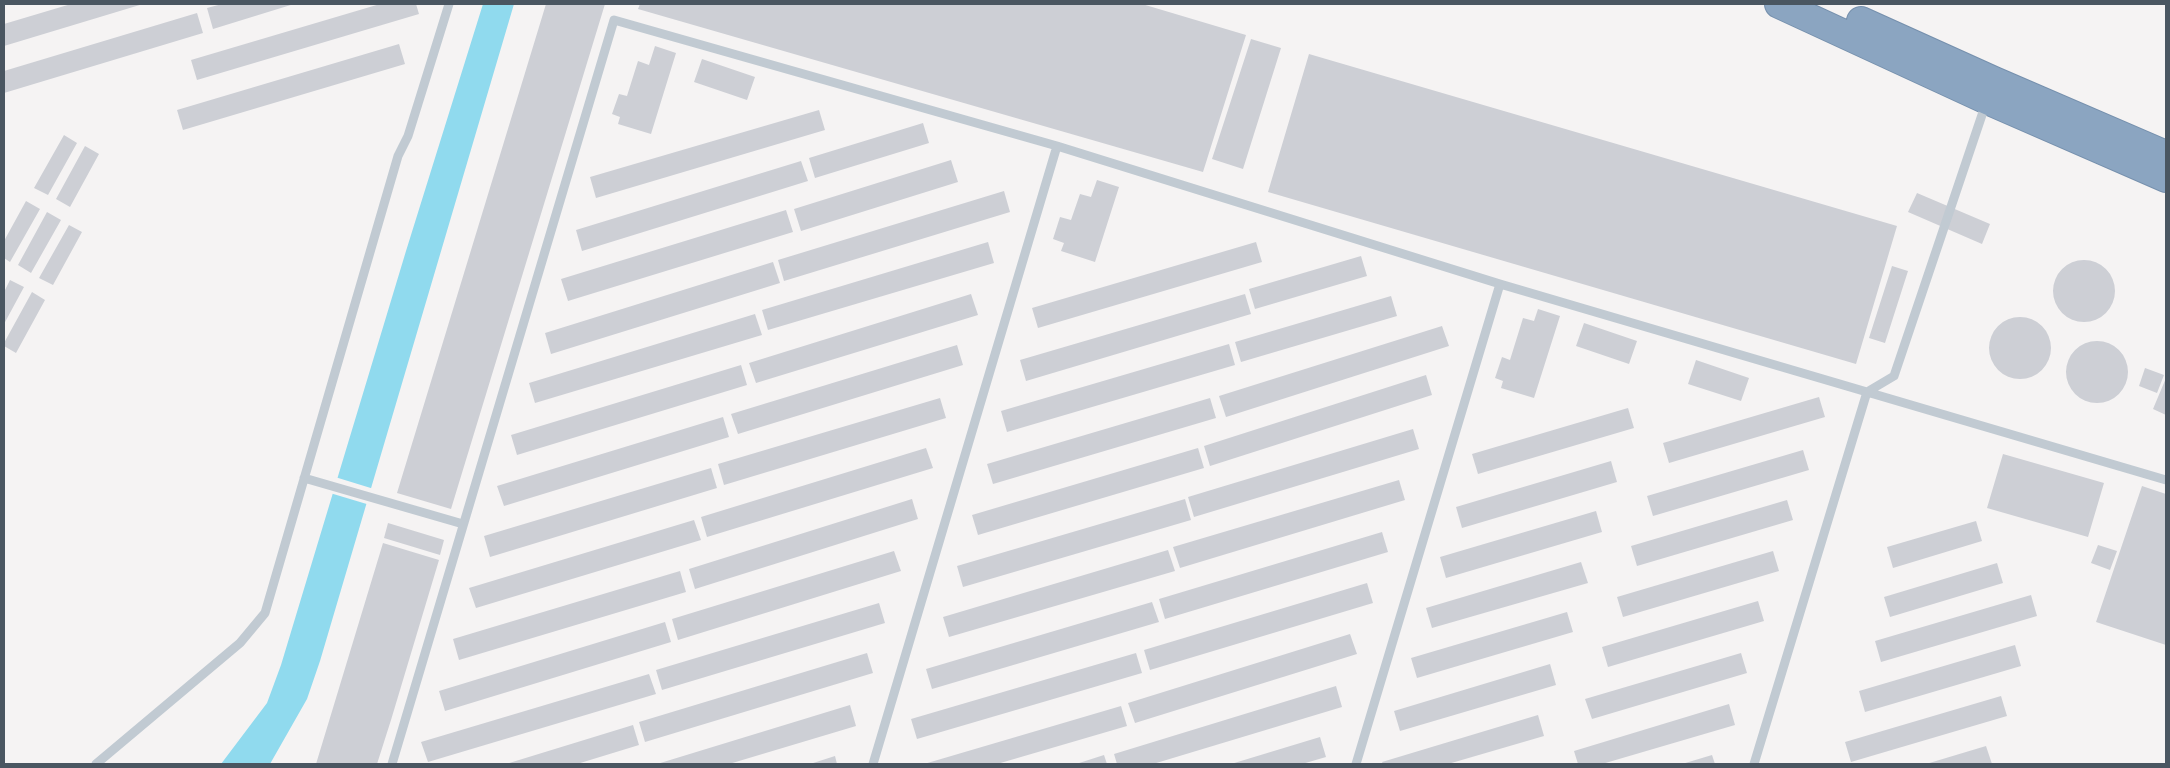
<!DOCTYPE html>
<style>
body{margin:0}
#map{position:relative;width:2170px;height:768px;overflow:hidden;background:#f5f3f3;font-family:"Alegreya Sans",sans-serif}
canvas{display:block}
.frame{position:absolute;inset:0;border:5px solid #4a5661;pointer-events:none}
</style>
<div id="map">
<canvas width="2170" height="768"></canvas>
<div class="frame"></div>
</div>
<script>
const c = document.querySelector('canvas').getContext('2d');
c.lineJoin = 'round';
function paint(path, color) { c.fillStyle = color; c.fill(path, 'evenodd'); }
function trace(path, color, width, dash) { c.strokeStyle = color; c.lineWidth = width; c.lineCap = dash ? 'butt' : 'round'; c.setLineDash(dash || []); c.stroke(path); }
const water = new Path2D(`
 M483 4H514L320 661 307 699 270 764H221L267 703 281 665 406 251Z`);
const pier = new Path2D(`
 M335 477 374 489 370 505 330 493Z`);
const building = new Path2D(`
 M71 4H143L4 46V24Z
 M222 4H294L213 29 207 8Z
 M380 4H416L419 14 197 80 191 60Z
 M546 4H605L451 509 397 493Z
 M640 4H1142L1246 35 1203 172 638 9Z
 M197 13 203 33 4 93V71Z
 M1251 39 1281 48 1243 169 1212 159Z
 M399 44 405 64 183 130 177 110Z
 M655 46 676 53 651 134 618 124 620 117 612 114 619 94 627 96 638 61 649 65Z
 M1309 54 1897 226 1856 364 1268 192Z
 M702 59 755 77 747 100 694 82Z
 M819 110 825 130 596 198 590 177Z
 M923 123 929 143 815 178 809 158Z
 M64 135 77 143 48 195 34 188Z
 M85 146 99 154 70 207 56 199Z
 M951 160 958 182 801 231 794 209Z
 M801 161 808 181 582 251 576 230Z
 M1097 180 1119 187 1095 262 1061 251 1064 243 1053 239 1060 217 1071 220 1080 194 1091 197Z
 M1004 191 1010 212 784 281 778 260Z
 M1917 193 1990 224 1982 244 1908 212Z
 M26 201 40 209 10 262 4 258V241Z
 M786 210 793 232 568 301 561 279Z
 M47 212 61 220 31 273 18 265Z
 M69 225 82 232 53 285 39 278Z
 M988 242 994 263 768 330 762 310Z
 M1256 242 1262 262 1038 328 1032 308Z
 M1361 256 1367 276 1255 309 1249 289Z
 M2053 291a31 31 0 1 1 62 0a31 31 0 1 1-62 0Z
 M773 262 780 283 551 354 545 333Z
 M1892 266 1908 271 1885 343 1869 338Z
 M10 280 24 287 4 324V292Z
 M32 292 45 300 16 353 4 346V343Z
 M971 294 978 315 756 383 749 363Z
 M1245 294 1251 314 1026 381 1020 360Z
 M1391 296 1397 316 1241 362 1235 342Z
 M1538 309 1560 316 1534 398 1501 388 1503 381 1495 378 1502 357 1510 360 1523 318 1534 321Z
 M755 314 762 335 535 403 529 383Z
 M1989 348a31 31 0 1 1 62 0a31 31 0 1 1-62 0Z
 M1584 323 1637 341 1629 364 1576 346Z
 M1442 326 1449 346 1226 417 1219 396Z
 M2066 372a31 31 0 1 1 62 0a31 31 0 1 1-62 0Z
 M1229 344 1235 365 1007 432 1001 411Z
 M957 345 963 365 738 434 731 414Z
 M1696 360 1749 378 1741 401 1688 384Z
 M741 365 747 385 517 455 511 435Z
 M2145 368 2164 375 2157 393 2139 386Z
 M1426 375 1432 395 1210 466 1204 446Z
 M2166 378V415L2153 409Z
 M1819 397 1825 417 1669 463 1663 443Z
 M940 398 946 418 724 485 718 464Z
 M1210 398 1216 418 993 484 987 464Z
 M1628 408 1634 428 1478 474 1472 454Z
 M723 417 729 437 504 506 497 486Z
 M1413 429 1419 449 1194 517 1188 497Z
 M926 448 933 468 707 537 701 517Z
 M1198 448 1204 468 978 535 972 515Z
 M1803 450 1809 470 1653 516 1647 496Z
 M2003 454 2104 483 2088 537 1987 508Z
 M1611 461 1617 482 1462 528 1456 507Z
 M711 468 717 488 490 557 484 536Z
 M1399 480 1405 500 1180 568 1173 547Z
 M2142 486 2166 494V645L2096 622Z
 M912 499 918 519 695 589 689 569Z
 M1185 499 1191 520 963 587 957 566Z
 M1787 500 1793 520 1637 566 1631 546Z
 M1596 511 1602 532 1446 578 1440 557Z
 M694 520 701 540 476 608 469 588Z
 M1976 521 1982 541 1893 568 1887 547Z
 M388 523 444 540 440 555 384 538Z
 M1382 532 1388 552 1165 619 1159 599Z
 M383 543 439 560 391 720 377 764H316Z
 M2098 545 2117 551 2110 570 2091 563Z
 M1168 550 1175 571 949 637 943 617Z
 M894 551 901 571 678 640 672 619Z
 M1773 551 1779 571 1623 617 1617 597Z
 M1581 562 1588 583 1432 628 1426 608Z
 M1997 563 2003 583 1890 617 1884 597Z
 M680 571 686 592 459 660 453 639Z
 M1367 583 1373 603 1150 670 1144 650Z
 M2031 595 2037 616 1881 662 1875 641Z
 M1758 601 1764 621 1608 667 1602 647Z
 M1152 602 1159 622 932 689 926 669Z
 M879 603 885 623 662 690 656 670Z
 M1567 612 1573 632 1417 678 1411 658Z
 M665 622 671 642 445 711 439 691Z
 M1350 634 1357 654 1135 723 1128 703Z
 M2015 645 2021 666 1865 712 1859 691Z
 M867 653 873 673 645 742 639 722Z
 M1136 653 1142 673 917 739 911 719Z
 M1741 653 1747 673 1592 719 1585 699Z
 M1550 664 1556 685 1400 731 1394 711Z
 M649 674 656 694 428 762 421 742Z
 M1336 686 1342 707 1153 764H1117L1114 754Z
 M2001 696 2007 716 1851 762 1845 742Z
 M1729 704 1735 725 1602 764H1578L1574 751Z
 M850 705 856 726 729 764H657Z
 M1121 706 1127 726 997 764H924Z
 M1538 715 1544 736 1448 764H1383L1382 762Z
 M633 725 639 745 577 764H506Z
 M1320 737 1326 757 1302 764H1231Z
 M1986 746 1992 764H1926Z
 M1104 755 1107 764H1076Z
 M1712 755 1715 764H1682Z
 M835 756 837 764H810Z`);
const lane = new Path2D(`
 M304 478 463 524
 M96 764 240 643 265 613 398 156 408 136 449 4
 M392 764 614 20 1057 146 1500 284 2166 480
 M873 764 1057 146
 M1356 764 1500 284
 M1754 764 1867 392 1894 376 1986 103`);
const highway = new Path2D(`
 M1779 4 1987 100 2166 178
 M1861 21 1994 81 2166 155`);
paint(water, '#90daee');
paint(pier, '#f5f3f3');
paint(building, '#cdcfd5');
trace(highway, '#7690ad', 30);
trace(lane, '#c1cad2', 9);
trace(highway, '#8ba5c1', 28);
</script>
